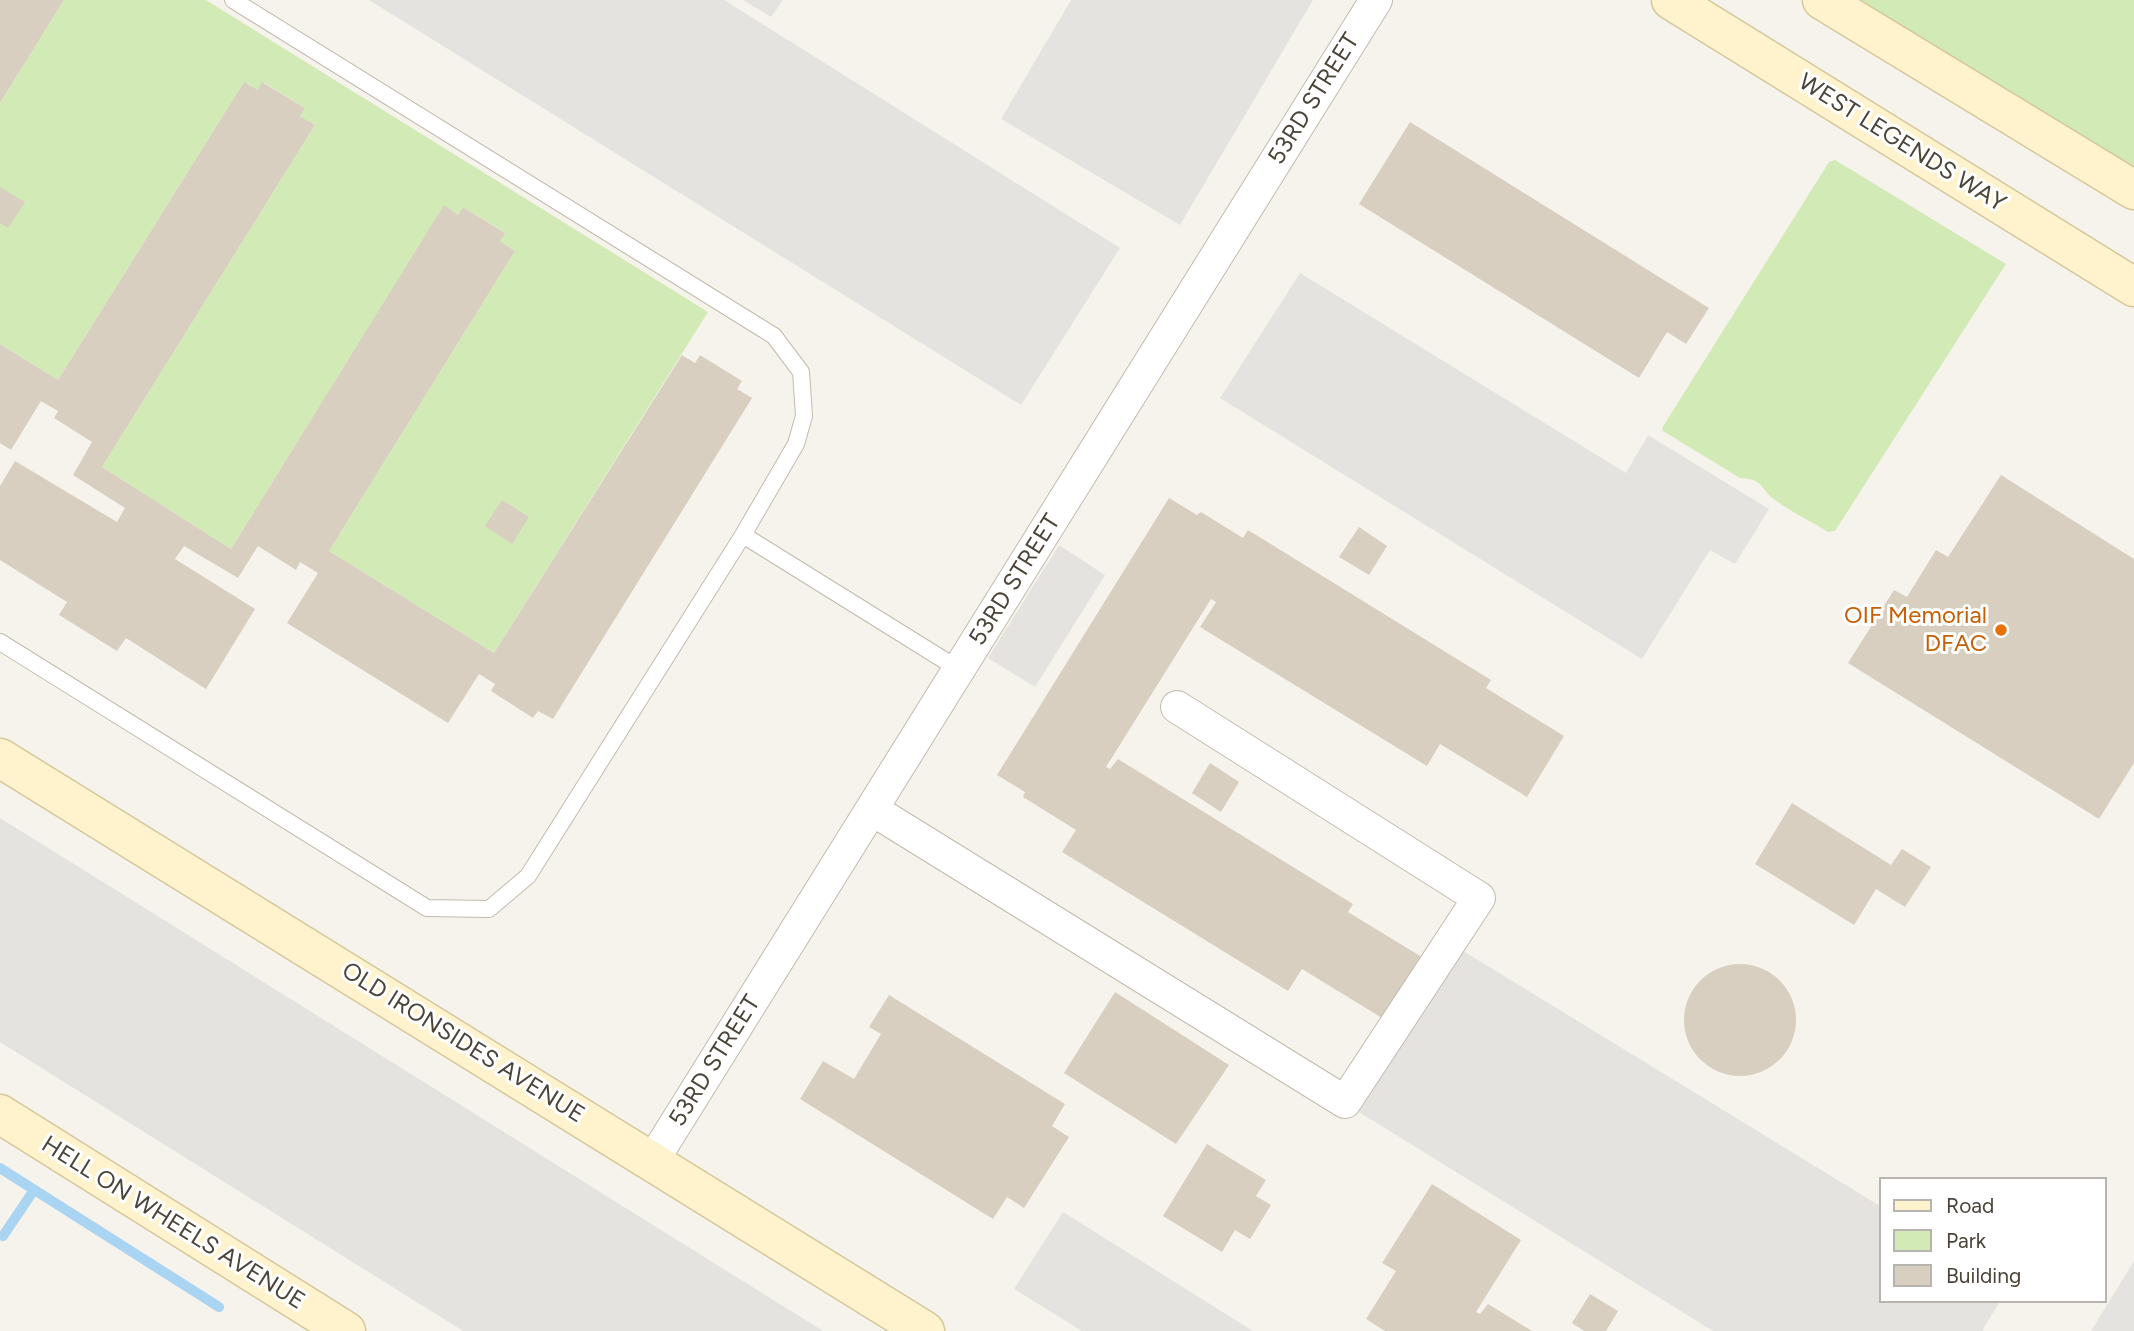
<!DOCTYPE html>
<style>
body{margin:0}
#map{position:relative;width:2134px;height:1331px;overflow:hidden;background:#f6f3ec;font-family:Figtree,sans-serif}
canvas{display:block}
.legend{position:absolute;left:1879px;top:1177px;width:228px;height:126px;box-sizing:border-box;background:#fff;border:2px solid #b7b4b0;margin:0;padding:9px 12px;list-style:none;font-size:21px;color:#4b4439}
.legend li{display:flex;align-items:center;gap:14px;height:35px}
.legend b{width:35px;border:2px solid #b7b4b0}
</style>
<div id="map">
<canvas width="2134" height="1331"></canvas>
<ul class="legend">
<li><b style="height:9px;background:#fff3cd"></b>Road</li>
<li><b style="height:19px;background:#d2eab5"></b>Park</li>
<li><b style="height:19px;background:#d8cfc1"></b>Building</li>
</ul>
</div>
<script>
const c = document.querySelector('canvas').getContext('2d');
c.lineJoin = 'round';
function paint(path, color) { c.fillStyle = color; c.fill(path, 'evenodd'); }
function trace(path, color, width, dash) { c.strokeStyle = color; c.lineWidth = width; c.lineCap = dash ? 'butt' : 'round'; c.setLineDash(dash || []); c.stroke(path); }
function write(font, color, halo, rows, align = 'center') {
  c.font = font + ' Figtree,sans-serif'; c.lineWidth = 6; c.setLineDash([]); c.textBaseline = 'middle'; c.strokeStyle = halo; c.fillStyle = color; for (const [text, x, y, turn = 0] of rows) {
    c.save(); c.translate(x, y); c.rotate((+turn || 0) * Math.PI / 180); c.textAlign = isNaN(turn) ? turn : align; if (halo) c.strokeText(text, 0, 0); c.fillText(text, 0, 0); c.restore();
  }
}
const green = new Path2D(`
 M64 0H206L708 312 494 653 329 551 515 251 500 241 504 232 463 207 458 215 444 206 231 549 102 467 315 125 300 116 305 108 263 82 258 90 244 82 58 380 0 344V103Z
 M1856 0H2134V173Z
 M1835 160 2006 264 1835 531 1828 532C1811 521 1791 512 1775 500 1760 489 1764 479 1740 478L1663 431 1662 428 1829 162Z`);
const parking = new Path2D(`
 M369 0H724L1120 248 1021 405Z
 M743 0H783L771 17Z
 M1071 0H1313L1180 225 1001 119Z
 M1300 273 1626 473 1648 435 1769 509 1735 564 1710 550 1642 659 1220 398Z
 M1059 545 1105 575 1035 687 988 658Z
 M0 818 156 915 823 1331H463L0 1042Z
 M1460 949 1880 1206V1301H2000L1982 1331H1713L1359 1112Z
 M1063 1212 1253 1331H1082L1014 1289Z
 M2134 1261V1331H2091Z`);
const stream = new Path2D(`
 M0 1168 219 1307
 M3 1236 34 1190`);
const building = new Path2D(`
 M0 0H64L0 103Z
 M244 82 258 90 262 82 305 108 300 116 315 125 102 467 231 549 444 205 458 215 463 207 505 233 500 241 515 251 329 551 494 653 682 355 695 363 700 355 742 381 737 389 752 398 553 719 538 711 533 718 491 691 495 684 479 674 448 723 287 623 318 573 300 562 296 570 258 546 238 578 184 546 175 559 255 609 206 689 126 638 117 651 59 615 67 602 0 560V486L15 461 117 522 125 508 73 475 92 442 54 418 58 411 41 401 11 450 0 443V344L58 380Z
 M1410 122 1709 308 1686 344 1667 332 1639 378 1359 204Z
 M0 187 25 202 8 228 0 223Z
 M2001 475 2134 559V763L2099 819 1848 663 1894 590 1907 597 1936 550 1948 557Z
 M1169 498 1197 515 1201 512 1243 538 1248 530 1491 680 1486 688 1564 736 1527 797 1440 744 1427 766 1200 627 1216 602 1211 599 1106 767 1110 769 1118 759 1353 904 1348 912 1425 959 1387 1021 1302 969 1288 991 1062 852 1076 830 1023 797 1025 792 997 775Z
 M502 500 529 517 512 544 485 526Z
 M1359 527 1387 546 1369 575 1339 557Z
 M1210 763 1239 782 1221 812 1192 793Z
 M1792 803 1891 865 1902 849 1931 867 1905 907 1876 889 1854 925 1755 864Z
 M1684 1020a56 56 0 1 1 112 0a56 56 0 1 1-112 0Z
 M1115 992 1229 1065 1176 1144 1064 1073Z
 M889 995 1065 1104 1052 1126 1069 1137 1024 1208 1007 1197 993 1219 800 1099 823 1061 854 1079 881 1034 869 1027Z
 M1207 1144 1266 1180 1256 1196 1271 1205 1250 1239 1235 1230 1222 1252 1163 1216Z
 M1432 1184 1521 1240 1476 1312 1480 1314 1488 1304 1532 1331H1385L1366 1319 1396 1271 1382 1263Z
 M1590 1294 1618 1311 1606 1331H1584L1572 1323Z`);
const lane = new Path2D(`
 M743 535 960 670
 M0 642 427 908 489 909 528 876 743 535 796 444 804 416 801 372 774 336 233 0`);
const street = new Path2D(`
 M873 810 1345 1102 1479 898 1177 707
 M653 1160 1376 0`);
const secondary = new Path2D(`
 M1671 0 2134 287
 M1822 0 2134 190
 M0 758 925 1331
 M0 1114 346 1331`);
const markers = [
 [2001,630,7,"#e8710a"]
];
const streetNames = [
 ["53RD STREET",1314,99,-58],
 ["WEST LEGENDS WAY",1902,143,32],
 ["53RD STREET",1015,580,-58],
 ["OLD IRONSIDES AVENUE",463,1043,32],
 ["53RD STREET",715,1061,-58],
 ["HELL ON WHEELS AVENUE",173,1223,32]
];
const foodNames = [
 ["OIF Memorial",1987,616],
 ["DFAC",1987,644]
];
paint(green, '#d2eab5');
paint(parking, '#e5e3e0');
trace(stream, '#a9d4f2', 10);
paint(building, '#d8cfc1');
trace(lane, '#c2bbae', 18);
trace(street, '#c2bbae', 34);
trace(secondary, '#d6c79b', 41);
trace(lane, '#fff', 16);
trace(street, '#fff', 32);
trace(secondary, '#fff3cd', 38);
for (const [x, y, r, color] of markers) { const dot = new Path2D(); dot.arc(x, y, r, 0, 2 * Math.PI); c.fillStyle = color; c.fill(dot); trace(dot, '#fff', 2.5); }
write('24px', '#4b4439', '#fff', streetNames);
write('24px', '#c56008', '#fff', foodNames, 'right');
</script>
